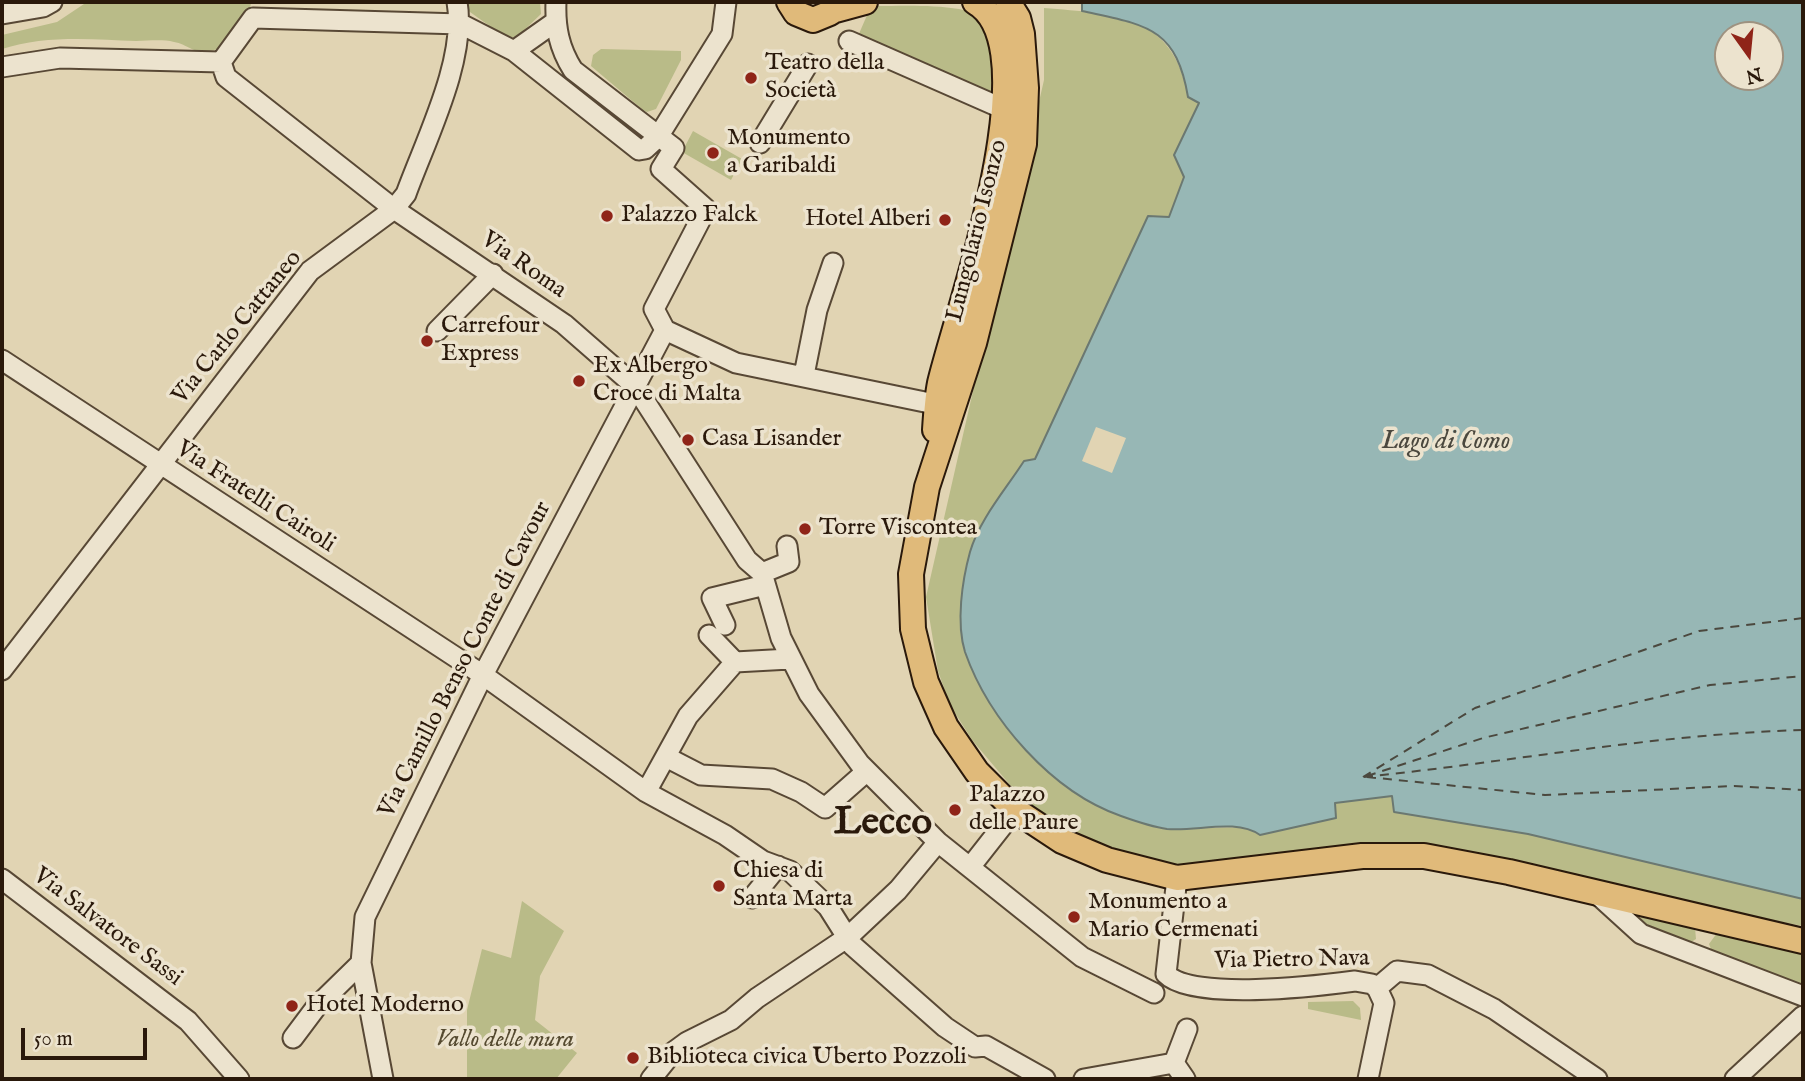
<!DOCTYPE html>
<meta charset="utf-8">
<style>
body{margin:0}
#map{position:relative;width:1805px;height:1081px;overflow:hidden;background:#e1d4b3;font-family:"IM FELL English",serif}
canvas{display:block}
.frame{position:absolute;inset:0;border:4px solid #2a190b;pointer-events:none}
.north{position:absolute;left:1714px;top:21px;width:70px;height:70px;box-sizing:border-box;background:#ece3ce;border:2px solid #9e9280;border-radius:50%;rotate:165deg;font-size:19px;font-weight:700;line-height:28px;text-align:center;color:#2a190b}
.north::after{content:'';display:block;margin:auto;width:24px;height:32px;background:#8f2418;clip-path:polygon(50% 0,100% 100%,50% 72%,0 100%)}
.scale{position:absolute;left:21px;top:1028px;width:126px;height:32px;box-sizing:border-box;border:4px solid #2a190b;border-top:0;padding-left:9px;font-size:21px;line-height:24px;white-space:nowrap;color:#2a190b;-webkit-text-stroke:5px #ece3ce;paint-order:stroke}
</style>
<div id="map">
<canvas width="1805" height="1081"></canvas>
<div class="frame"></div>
<div class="north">N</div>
<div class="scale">50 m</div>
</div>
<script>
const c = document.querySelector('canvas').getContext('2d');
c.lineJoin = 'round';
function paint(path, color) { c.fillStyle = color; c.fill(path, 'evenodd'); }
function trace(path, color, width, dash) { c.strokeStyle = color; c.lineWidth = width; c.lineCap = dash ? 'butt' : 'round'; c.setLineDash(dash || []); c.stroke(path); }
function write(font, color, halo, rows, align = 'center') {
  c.font = font + ' "IM FELL English",serif'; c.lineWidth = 7; c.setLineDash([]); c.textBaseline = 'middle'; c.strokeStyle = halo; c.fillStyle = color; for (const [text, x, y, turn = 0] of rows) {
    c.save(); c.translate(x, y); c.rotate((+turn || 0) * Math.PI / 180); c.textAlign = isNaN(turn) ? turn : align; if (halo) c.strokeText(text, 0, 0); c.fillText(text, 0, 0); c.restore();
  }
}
const green = new Path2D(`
 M87 2H251C250 19 232 46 214 50 193 56 191 45 174 42 162 39 148 41 136 41 92 39 43 35 2 49V35L57 22Z
 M463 2H540L541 14 517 37H505L463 7Z
 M871 6C896 7 981 0 989 26 995 47 994 74 996 96L858 36Z
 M1044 8C1115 14 1174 14 1188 97L1199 103 1174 155 1184 177 1169 217 1148 216 1035 460 1024 462 984 693 1014 736 1049 770 1167 829 1249 827 1336 817 1334 803 1392 796 1394 812 1528 834 1803 899V926L1392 849 1189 871 1121 860 1042 813 1016 792 972 740 950 705 938 671 926 597 1044 80Z
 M601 49 681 51V60L656 109 647 112 643 110 591 66 593 55Z
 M693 131 742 159 731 180 682 152Z
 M522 901 564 931 540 976 535 1020 577 1053 556 1079H467V1010L482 949 511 958Z
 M1646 915 1695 928 1696 939 1688 944 1644 926 1640 917Z
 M1717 933 1803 952V989L1713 954 1709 944Z
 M1353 1001 1360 1008 1361 1020 1308 1009V1002Z`);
const water = new Path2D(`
 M1082 2H1803V899L1528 834 1394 812 1392 796 1335 803 1336 818 1260 835C1235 818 1197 832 1167 829 1153 827 1135 821 1121 816 1052 792 989 720 965 652 956 623 962 581 970 552 979 520 1006 489 1024 461L1035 459 1148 216 1169 217 1184 177 1174 155 1199 103 1188 97C1176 26 1145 25 1082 11ZM1728 35H1770V77H1728Z`);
const pier = new Path2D(`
 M1096 427 1126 438 1112 473 1082 461Z`);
const ferry = new Path2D(`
 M1367 776 1483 738 1710 685 1803 676
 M1363 777 1475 708 1699 631 1803 618
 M1364 777C1510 762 1656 734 1803 730
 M1367 777 1545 795 1734 786 1803 790`);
const minor = new Path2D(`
 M556 2C555 27 559 48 573 70L674 148 661 169 706 209 654 309 665 330
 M2 14 43 7 52 2
 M253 18 461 24 514 51 639 150 645 149 658 137 722 34 726 2
 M849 41 1006 110
 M514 51 555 22
 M221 62 226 77 394 209 564 324 635 386 747 560 762 573 781 638 809 694 860 764 938 842 1082 957 1154 993
 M2 67 60 58 221 62 253 18
 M760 143 808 64
 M665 330 736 363 949 407
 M437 331 493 274
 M2 360 483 675 646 792 725 835 763 861 790 871 828 907 852 945 945 1027 975 1047 986 1046 1045 1079
 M804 375 817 310 833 263
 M762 573 789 562 787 546
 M725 625 712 598 765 585
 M709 635 735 662
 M2 670 310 271 394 209 406 194C426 139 467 59 457 2
 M668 758 701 775 772 779 801 792 825 808 867 771
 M646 792 688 716 735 662 790 659
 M971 866 1015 810
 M1177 878 1166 974C1192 1001 1317 986 1355 981L1372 984 1377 988
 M2 879 188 1021 239 1079
 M1597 894 1641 934 1803 996
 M752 898 778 866
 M1377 988 1397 971 1428 975 1494 1009 1597 1079
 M293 1038 317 1006 361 963
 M383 1079 361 963 365 917 483 675 665 330
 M651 1079 672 1053 687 1042 731 1020 757 998 848 937 898 890 938 842
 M1084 1079 1174 1063
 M1185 1079 1174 1063 1187 1029
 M1368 1079 1384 1003 1377 988
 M1735 1079 1803 1016`);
const major = new Path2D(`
 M789 2 796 13 813 20 830 13 837 2
 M1008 2 1018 18 1022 34 1026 88 1024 144 974 343 927 487 911 574 913 629 926 682 946 727 977 772 1015 810 1062 841 1107 860 1177 878 1362 856H1424L1509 872 1803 941
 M832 11 865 2
 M935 430C936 414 937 398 940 383 957 311 1053 46 975 2`);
const markers = [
 [751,78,7,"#8f2418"],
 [713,153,7,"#8f2418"],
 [607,216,7,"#8f2418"],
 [945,220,7,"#8f2418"],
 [427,341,7,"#8f2418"],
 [579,381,7,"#8f2418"],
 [688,440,7,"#8f2418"],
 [805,529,7,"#8f2418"],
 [955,810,7,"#8f2418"],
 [719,886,7,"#8f2418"],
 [1074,917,7,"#8f2418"],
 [292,1006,7,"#8f2418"],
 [633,1058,7,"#8f2418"]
];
const poiNames = [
 ["Teatro della",765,64],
 ["Società",765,92],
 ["Monumento",727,139],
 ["a Garibaldi",727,167],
 ["Palazzo Falck",621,216],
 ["Hotel Alberi",931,220,"right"],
 ["Carrefour",441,327],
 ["Express",441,355],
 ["Ex Albergo",593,367],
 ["Croce di Malta",593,395],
 ["Casa Lisander",702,440],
 ["Torre Viscontea",819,529],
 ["Palazzo",969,796],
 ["delle Paure",969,824],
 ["Chiesa di",733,872],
 ["Santa Marta",733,900],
 ["Monumento a",1088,903],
 ["Mario Cermenati",1088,931],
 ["Hotel Moderno",306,1006],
 ["Biblioteca civica Uberto Pozzoli",647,1058]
];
const streetNames = [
 ["Lungolario Isonzo",978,231,-76],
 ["Via Roma",523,266,35],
 ["Via Carlo Cattaneo",238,328,-51],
 ["Via Fratelli Cairoli",255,498,33],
 ["Via Camillo Benso Conte di Cavour",466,660,-63],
 ["Via Salvatore Sassi",107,928,37],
 ["Via Pietro Nava",1292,961,-1]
];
const parkNames = [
 ["Vallo delle mura",505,1041]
];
const waterNames = [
 ["Lago di Como",1446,443]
];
const townNames = [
 ["Lecco",883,825]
];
paint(green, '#b9bb88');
paint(water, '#97b7b5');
trace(water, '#6b7871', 2);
paint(pier, '#e1d4b3');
trace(ferry, '#4b483e', 2, [9, 7]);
trace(minor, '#584835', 23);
trace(major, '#2a190b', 28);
trace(minor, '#ece3ce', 19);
trace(major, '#e0ba7a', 24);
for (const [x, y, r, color] of markers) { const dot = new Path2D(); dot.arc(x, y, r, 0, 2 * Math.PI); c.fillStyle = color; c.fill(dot); trace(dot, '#ece3ce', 2.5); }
write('24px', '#2a190b', '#ece3ce', poiNames, 'left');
write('24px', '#2a190b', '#ece3ce', streetNames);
write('italic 24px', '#554a30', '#ece3ce', parkNames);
write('italic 26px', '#4b483e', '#ece3ce', waterNames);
write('bold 38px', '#2a190b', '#ece3ce', townNames);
</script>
